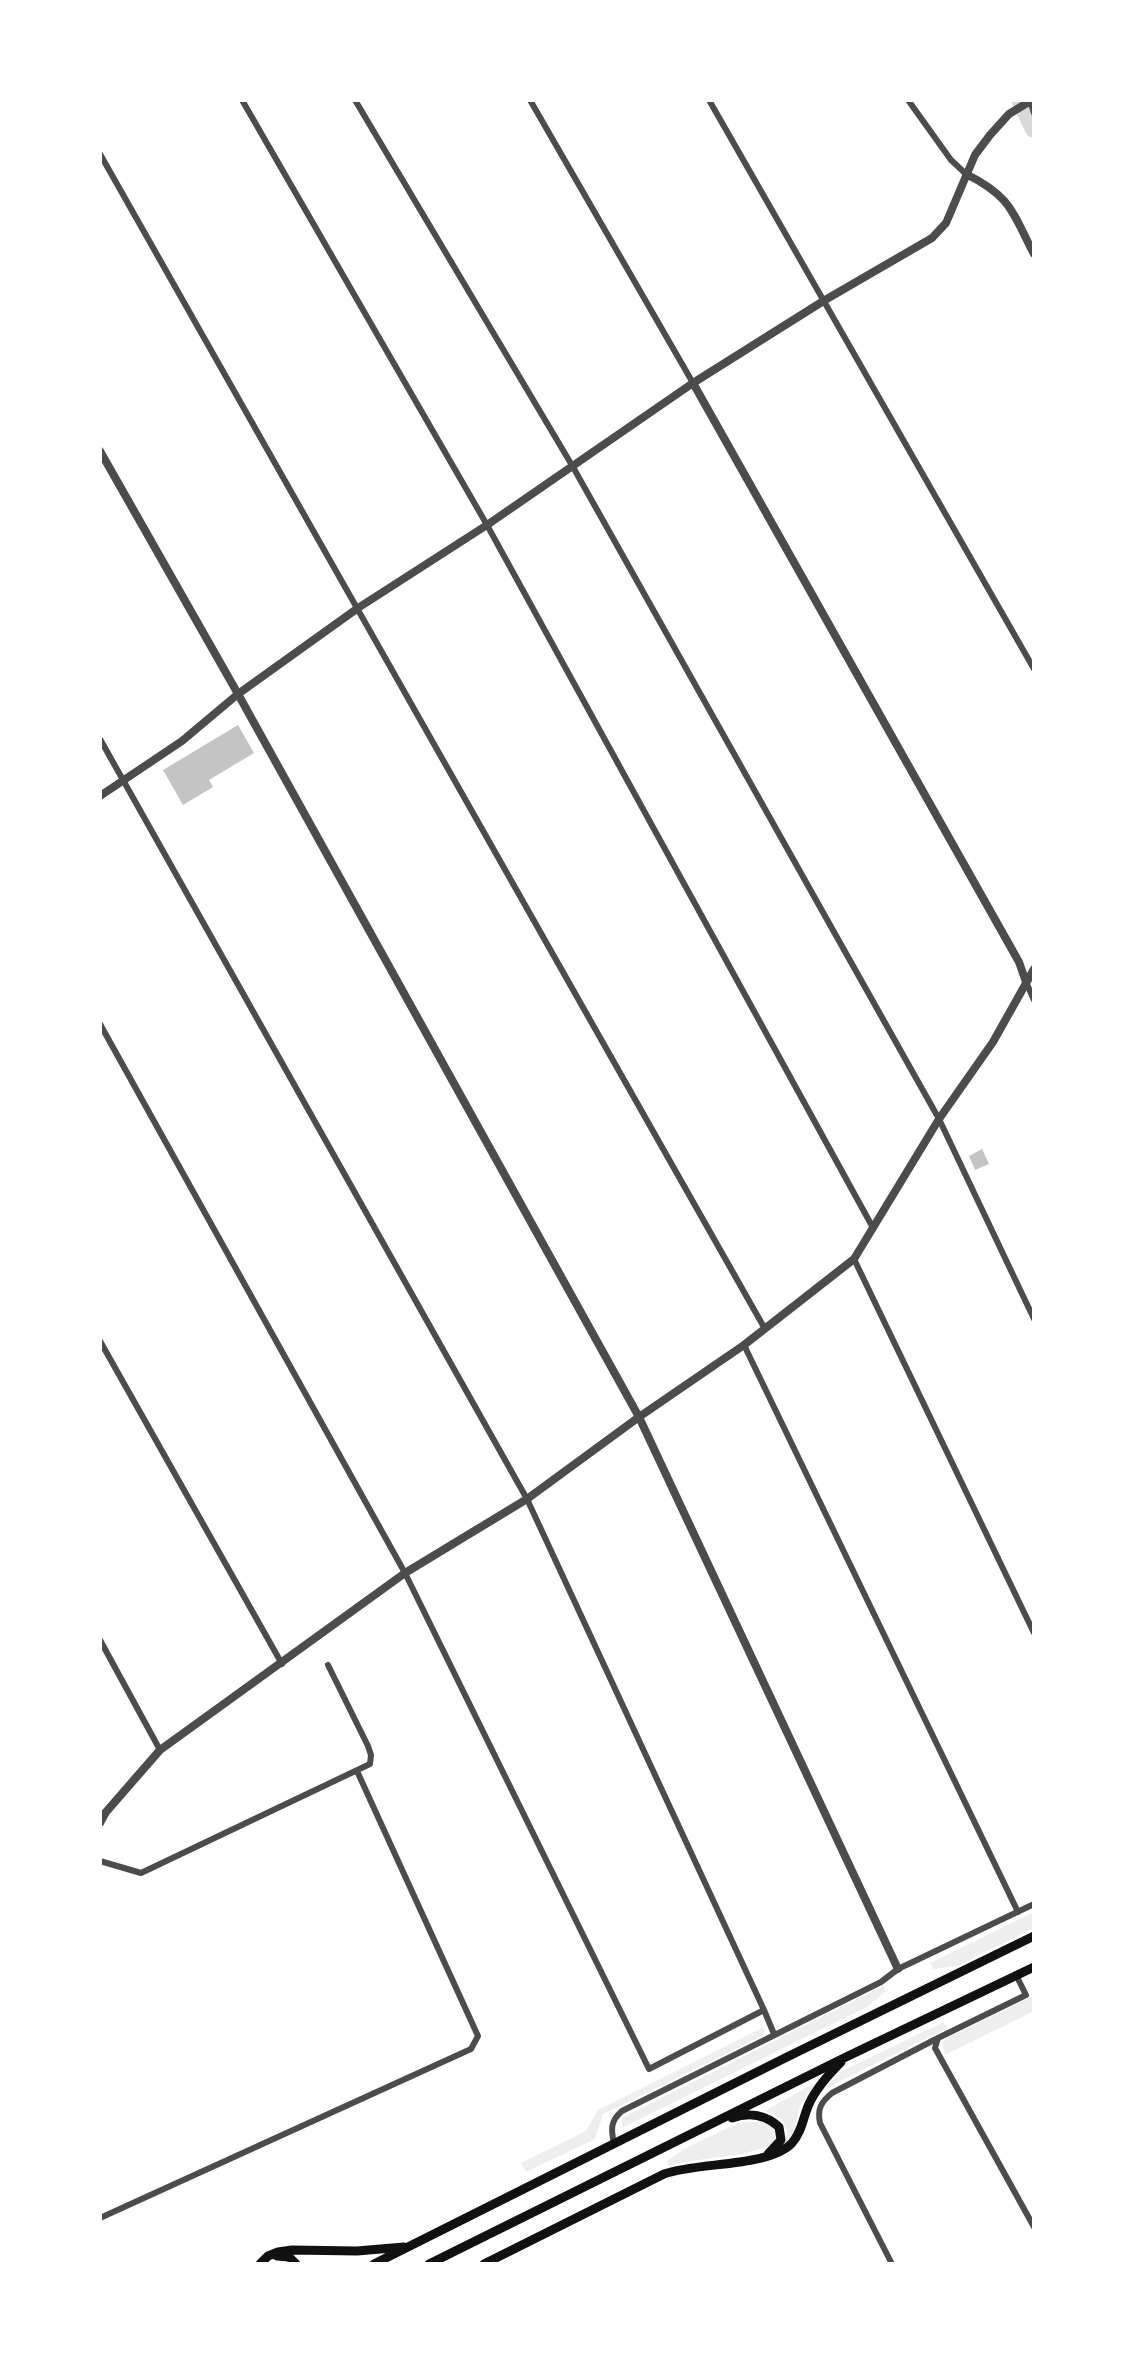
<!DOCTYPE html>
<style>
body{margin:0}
#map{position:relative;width:1134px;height:2364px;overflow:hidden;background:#fff;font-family:"Exo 2",sans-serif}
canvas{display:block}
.frame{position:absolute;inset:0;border:102px solid #fff;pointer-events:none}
</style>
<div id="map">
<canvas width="1134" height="2364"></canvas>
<div class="frame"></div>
</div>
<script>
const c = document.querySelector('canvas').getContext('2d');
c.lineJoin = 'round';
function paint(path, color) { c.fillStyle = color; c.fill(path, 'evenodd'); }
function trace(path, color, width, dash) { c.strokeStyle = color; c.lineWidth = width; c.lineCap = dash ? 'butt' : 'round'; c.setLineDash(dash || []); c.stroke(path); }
const green = new Path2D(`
 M1034 1912V1928L957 1966 933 1969 930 1963Z
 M883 1986 886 1991 867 2007 622 2128V2118Z
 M1034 1996V2011L945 2055 942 2042 951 2036Z
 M944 2022 947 2028 824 2089 840 2072Z
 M764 2027V2035L603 2114 595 2139 526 2172 521 2163 586 2131 598 2110Z
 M816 2082 800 2106 793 2134 779 2150 788 2134 782 2119 765 2111Z
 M760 2121 773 2128 776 2142C744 2159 703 2156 668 2166L667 2161 682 2150 738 2123Z`);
const river = new Path2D(`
 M1020 100 1034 129`);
const building = new Path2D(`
 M238 725 254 753 209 780 213 787 183 805 163 770Z
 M982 1149 989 1164 975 1170 969 1156Z`);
const minor = new Path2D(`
 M242 100 487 525 872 1226
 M355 100 573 467 939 1119 1034 1319
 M530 100 693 383
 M709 100 1034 669
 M908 100 951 160 966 174
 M1030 100 1034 113
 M100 154 765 1329
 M100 739 527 1499 764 2010
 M1026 982 1034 1000
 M100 1024 405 1573 649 2069 764 2010 774 2034
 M854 1259 1034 1633
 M100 1341 282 1664
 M744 1345 1018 1912
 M100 1640 160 1750
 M100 1861 141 1873 370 1764 371 1755 368 1746 328 1665
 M1016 1975 1026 1995 938 2038 935 2048 1034 2227
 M614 2144C611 2130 610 2121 622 2111L881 1982 898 1969 1034 1904
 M100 2218 471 2049 478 2036 357 1771
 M892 2264 820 2123C817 2109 821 2102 832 2093L936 2039`);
const tertiary = new Path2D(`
 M966 174C1012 197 1012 212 1034 254
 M693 383 1019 962 1026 982
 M100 451 238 694 639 1417 898 1969
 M100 796 182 741 238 694 358 608 487 525 693 383 825 300 932 238 946 223 975 155 990 135 1009 114 1032 100
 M100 1823 106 1812 160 1750 405 1573 527 1499 639 1417 744 1345 854 1259 939 1119 993 1042 1034 969`);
const secondary = new Path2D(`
 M732 2118C749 2112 766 2115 779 2127L781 2140 768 2154
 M277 2256 289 2257 296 2264
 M260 2264 268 2256 278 2252 292 2250 357 2251 404 2247
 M374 2264 785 2058 1034 1936
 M429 2264 846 2057 1034 1967
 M484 2264 664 2174C698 2162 770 2167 792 2143 802 2132 803 2117 809 2104 816 2088 829 2074 841 2062`);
paint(green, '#eee');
trace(river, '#d9d9d9', 18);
paint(building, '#c4c4c4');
trace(minor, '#4c4c4c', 6);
trace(tertiary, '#4c4c4c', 8);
trace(secondary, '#111', 9);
</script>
